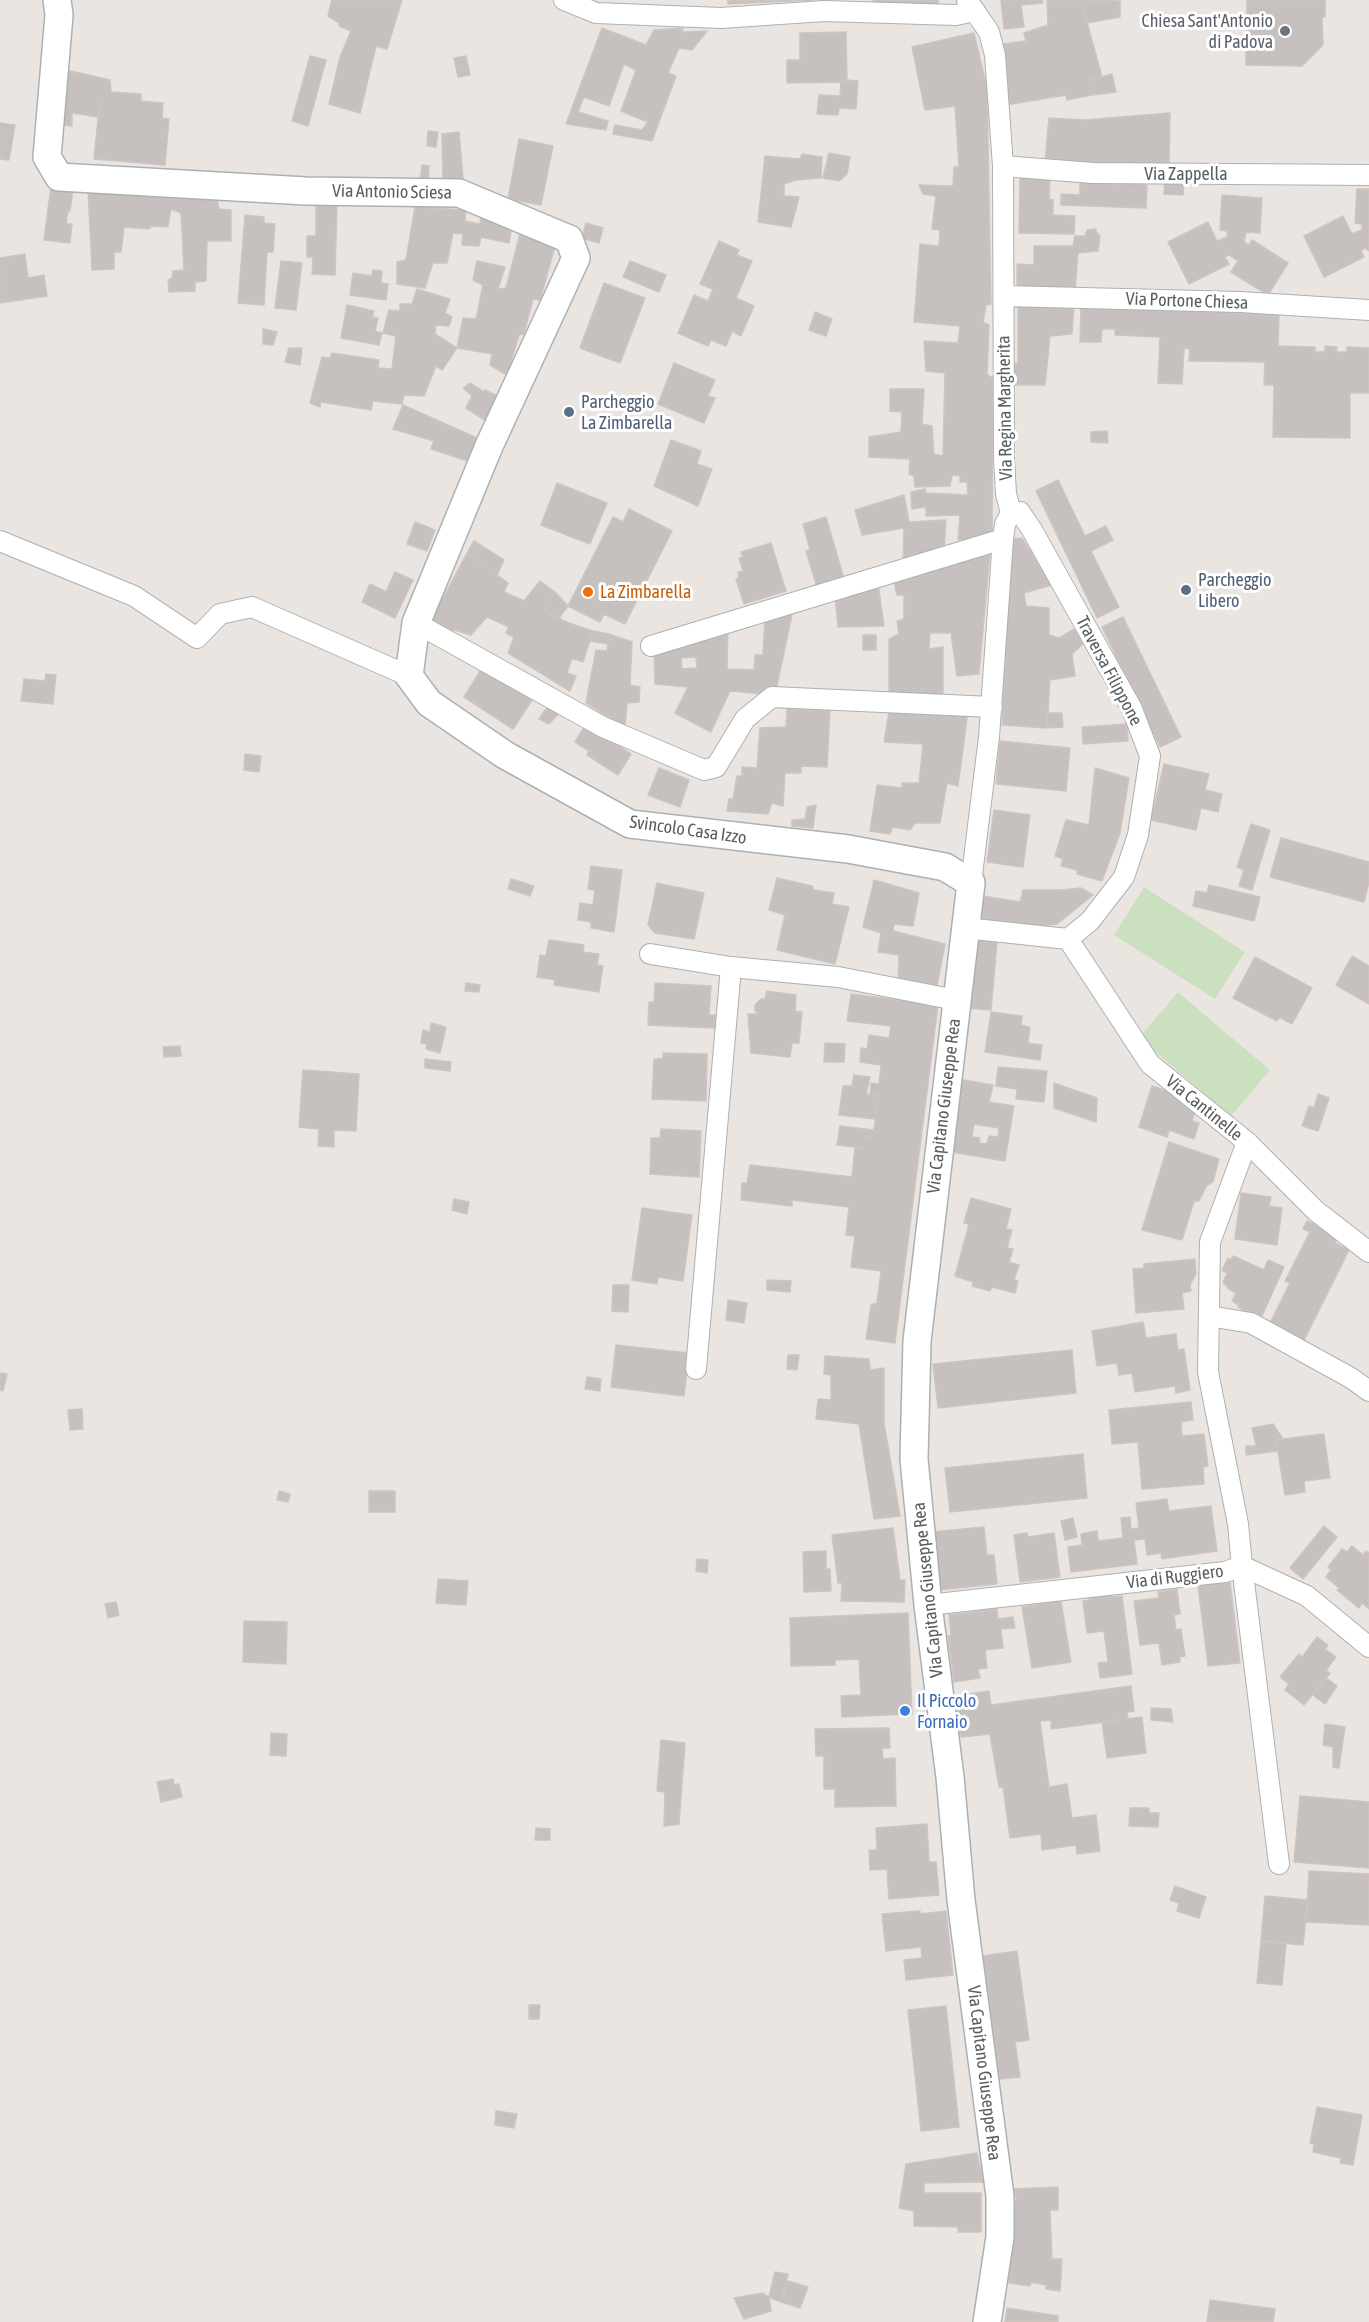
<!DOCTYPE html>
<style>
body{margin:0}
canvas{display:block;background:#ebe5e1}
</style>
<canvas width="1369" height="2322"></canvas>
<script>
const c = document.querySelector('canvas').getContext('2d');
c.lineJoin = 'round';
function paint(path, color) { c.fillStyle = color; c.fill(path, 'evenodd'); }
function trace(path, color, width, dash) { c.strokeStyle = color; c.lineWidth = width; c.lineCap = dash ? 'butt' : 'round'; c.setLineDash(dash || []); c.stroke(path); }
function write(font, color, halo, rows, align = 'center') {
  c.font = font + ' "Asap Condensed",sans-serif'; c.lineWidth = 6; c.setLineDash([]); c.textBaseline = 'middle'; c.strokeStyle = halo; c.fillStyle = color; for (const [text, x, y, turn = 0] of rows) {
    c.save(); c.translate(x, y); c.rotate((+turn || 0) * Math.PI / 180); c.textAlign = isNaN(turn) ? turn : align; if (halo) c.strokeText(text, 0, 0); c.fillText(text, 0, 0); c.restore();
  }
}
const green = new Path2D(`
 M1144 887 1245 952 1215 999 1114 935Z
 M1178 992 1270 1070 1231 1116 1139 1038Z`);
const building = new Path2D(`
 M332 0H402L387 49 376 46 360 113 329 104 340 57 351 31 339 26V23L328 16Z
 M728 0H813L728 4Z
 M873 0H938V5L874 9Z
 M1001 0H1042L1043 3 1021 5 1024 27 1004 29Z
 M1047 0H1081L1102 77 1090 80 1092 95 1067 100 1066 95 1006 105 1003 44 1026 41 1024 33 1048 25Z
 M1081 0 1120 1V17L1087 23Z
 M1247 0H1325V17H1322L1323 45 1302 66 1246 65Z
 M602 28 646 45 654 30 683 28 682 32 707 31 692 50 679 48 668 73 676 76 652 141 613 134 615 125 642 130 648 122 621 111 636 70 624 64 609 106 584 97 578 112 608 121 606 130 566 124Z
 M846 32 847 82 787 83V60H800V33Z
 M974 33 987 88 991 304 986 305 983 322 989 325 987 375 993 378 992 537 958 540 960 515 926 516V507L912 509 911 492 925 489 926 493 968 495 967 482H960V476L952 475 950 486 915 487 914 476 909 474 910 459 869 457V437L901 432 902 412 890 411V389H924L922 424 932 426 934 454 943 456 945 373 926 371 924 341 958 343 960 326 914 322 920 244 939 246 940 230 932 229 936 196 923 194 919 185 953 186 954 167H959L955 106 925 110 912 47Z
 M310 56 326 60 308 126 292 121Z
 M466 56 470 75 458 77 454 58Z
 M66 70 110 80 111 92 100 100 98 117 72 113V126L56 124Z
 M1112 74 1116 92 1092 95 1090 80Z
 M847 80 858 81 856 109 839 108 838 115 817 114 819 95 840 96 841 82Z
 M111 92 141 94V101L163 103 162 118 169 119 165 165 94 159 100 100Z
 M1170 113 1169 165H1082L1045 162 1049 118 1084 120Z
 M0 123 15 125 9 160 0 159Z
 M428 131 438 132 436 147 427 146Z
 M459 132 464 189 443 183 442 134Z
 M519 139 553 146 541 205 508 199Z
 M829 153 850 157 847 174 839 181 823 178Z
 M802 154 822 157 821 178 796 180 784 184V196L799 197 791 227 758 222 765 156 800 159Z
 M422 165 429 166 428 182H420Z
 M1020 172 1050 173 1049 199 1053 200V215L1075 216 1074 234 1019 233Z
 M1165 178 1184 179 1183 195 1164 194Z
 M1091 179 1110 180V184L1121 185V181H1140V185H1147L1146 208 1061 205V194L1080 195V183H1091Z
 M51 186 73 189 70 211 68 210 66 224H72L70 243 44 240Z
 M1357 189H1369V251L1365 248 1361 251 1364 257 1324 277 1304 236 1343 216 1352 234 1362 230V224L1355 223Z
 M88 190 181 199 217 198 219 209 231 210V241H207L206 281 195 282V291L169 292 168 280 172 278 173 271 184 270 181 213 171 209 168 227 152 226 149 229 124 227 121 252H114V269L92 270Z
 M1222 195 1262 198 1260 233 1246 232 1244 242 1249 245 1252 240 1288 263 1268 295 1231 272 1238 261 1229 255 1225 257 1229 264 1189 284 1168 242 1208 222 1217 241 1227 237V231L1220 230Z
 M316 205H337L335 275 312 274 313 257H307V236H316Z
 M415 207 466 210 465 221 480 224 481 215 512 226 509 243 481 237 479 246 462 245 463 234 453 233 447 263H433L425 288 397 284V262L406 260Z
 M245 215 264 217V223L275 224 273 252H267L264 305 238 303Z
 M586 223 603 228 599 243 582 238Z
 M521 229 557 239 540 300 533 299 524 334 519 335 507 375 490 365 492 354 457 348 463 318 476 319 483 285 473 280 477 261 505 267 498 289 506 288Z
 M1096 229V232L1100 236 1098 251 1078 253 1075 291 1017 288V264L1034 265V246H1073L1075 236H1085L1087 230Z
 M719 241 739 250 737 255 752 261 736 298 754 306 741 336 732 331 726 346 711 340 708 346 678 333 694 295 708 301 713 289 700 284Z
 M25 254 28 278 44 275 47 296 0 303V258Z
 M281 261 302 263 296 310 275 308Z
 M630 261 666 275 659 292 623 277Z
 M373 270 382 271 381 283 388 284 386 300 350 295 353 273 372 276Z
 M604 283 645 298 620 363 580 348Z
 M417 289 450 299 445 313 452 317 449 326 436 325 435 334 457 348 442 370 436 366 424 396 404 395 402 404 373 401 371 410 321 402 320 407 310 403 322 357 330 358 332 353 379 360 378 368 392 369 396 336 383 333 389 310 400 311V304H412Z
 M347 305 374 311 372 317 378 318 375 331 382 333 379 345 341 338Z
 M1074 306 1072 334 1050 336 1045 385H1013L1009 365 1018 363V307Z
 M1081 307 1279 315 1278 346 1315 347V352H1325V346L1337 347 1336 352H1347V347L1369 348V393H1350V438L1273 437 1274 385H1264L1265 362 1189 361 1190 349 1184 348 1182 384 1158 383 1160 337 1115 335V329H1102L1101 342H1080Z
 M815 312 832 319 826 336 809 330Z
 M263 329 277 332 273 345 263 344Z
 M289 348H302L300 365 285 362Z
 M674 363 715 380 708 396 715 398 704 423 658 404Z
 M470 383 484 392 485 390 500 397 486 421 466 408 472 396 463 388Z
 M403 405 477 438 468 461 431 449 434 441 393 429Z
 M1107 431 1108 443 1091 442V432Z
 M671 440 701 451 697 464 712 469 698 506 654 486Z
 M1058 480 1085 536 1106 526 1113 540 1091 551 1119 607 1097 618 1036 491Z
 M557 483 607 503 590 544 541 525Z
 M904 495 909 522 946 520 944 552 903 564 904 528 862 535 855 510Z
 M629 509 672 531 625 624 604 614 600 622 568 606 613 517 623 522Z
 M826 517 844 579 817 587 806 551 810 550 803 524Z
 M415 522 435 530 427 551 407 544Z
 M1022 538 1052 585 1024 593 1026 606 1049 608V635L1059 638 1074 629 1083 644 1072 654 1075 676 1050 680 1047 728 1002 725 1010 539Z
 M474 541 504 560 497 575 467 553Z
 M771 543 786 591 744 604 736 579 739 578 738 572 743 571 739 558 743 557 741 552Z
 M990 552 979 674 957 676 951 633H930L929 649 943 647V698L889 700V639L899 634 897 621 904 619V595H897L894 581Z
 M467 553 508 583 504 592 524 601 540 581 555 592 545 610 566 622 593 631 583 662 572 658 567 673 576 676 570 691 508 653 514 637 506 633 509 627 487 617 471 635 454 630 449 634 431 620Z
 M395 572 413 580 395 618 362 602 370 584 386 592Z
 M878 584 884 626 838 627 835 594Z
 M555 592 568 606 559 618 545 610Z
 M793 610 775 695 730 691 711 732 675 713 688 687 655 684 654 649 728 627 727 669 754 670 755 655H763L765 617 779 619 778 613ZM696 657 697 668 682 669 681 658Z
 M1123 617 1181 737 1160 747 1102 627Z
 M593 631 609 634 608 644 590 641Z
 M609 634 632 642 630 685 640 687 639 702 627 703 625 727 586 703 596 650 607 651Z
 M863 635H876V650H863Z
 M484 665 534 697 513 729 464 697Z
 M46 674 56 675 53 704 21 701 24 679 45 681Z
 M550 703 560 712 549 724 539 719Z
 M787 709 830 711 827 767 801 766V773H785L783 806 772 803 768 814 727 811 729 799H733L737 776H742V767L757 768 760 728 786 727Z
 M968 711 958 786 947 783 940 823H915L910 830 893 827 890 834 870 831 877 785 902 788V783H919L923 744 884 742 889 712Z
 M1048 713H1062L1063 727 1047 728Z
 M586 724 631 754 618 775 587 755 589 751 575 742Z
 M1127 724 1128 741 1083 744 1082 727Z
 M1000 741 1070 748 1066 791 996 784Z
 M245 754 261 756 259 772 244 770Z
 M1164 764 1209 774 1205 790 1222 794 1218 812 1201 808 1196 830 1151 820Z
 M659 768 689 780 680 807 648 795Z
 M1095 768 1129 778 1120 833 1102 881 1077 874V870L1061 866 1063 859 1055 856 1066 820 1089 825Z
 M816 805 813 828 792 826V820L805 819 807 807Z
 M994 810 1030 815 1023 867 987 862Z
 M1251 824 1270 830 1252 890 1239 886 1244 870 1237 867Z
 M1281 838 1369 862V882L1364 902 1270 877Z
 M591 866 622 870 614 932 591 928V922L578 920 580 903 593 905 595 890 588 889Z
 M777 878 812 886 814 890 834 893 832 904 849 907 835 964 777 950 785 915 769 910Z
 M511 879 534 886 530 896 508 889Z
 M874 880 919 893 913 926 894 924 893 931 945 944 936 990 898 984 899 955 878 952 881 933 863 927Z
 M657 883 704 893 694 939 655 933 648 925Z
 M1209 885 1260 897 1254 921 1193 906 1196 891 1207 893Z
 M1081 888 1093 895 1057 924 1019 928 977 919 982 896 1020 902 1023 890H1061Z
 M973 939 997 942 991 1010 967 1008Z
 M549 940 584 945 583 952 599 954 597 965 603 966 599 992 554 985 555 980 537 977 540 955 546 956Z
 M1352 956 1369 966V1004L1336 985Z
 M1255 957 1312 988 1292 1024 1279 1017 1277 1021 1233 998Z
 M466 983 480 985 479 992 465 991Z
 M655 983 711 986 709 1015H715V1028L648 1025 649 1002H654Z
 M767 991 796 995 795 1011 802 1012 799 1043H792L790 1057 751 1053 748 1014H758L755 1010V1005L761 999H765Z
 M851 994 938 1005 895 1343 866 1339 871 1305 877 1303 881 1271 851 1267 855 1236 846 1235 849 1207 792 1200V1206L741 1200 742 1183H747L750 1165 852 1177 855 1147 863 1148 865 1136 873 1137 878 1096H870L871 1083 879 1084 881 1065 860 1062 861 1048 867 1049 869 1035 889 1038 891 1026 847 1021Z
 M991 1012 1022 1016 1021 1025 1030 1027 1028 1043 1042 1045 1040 1060 985 1052Z
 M431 1023 446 1027 440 1053 426 1049 427 1044 421 1043 423 1030 430 1032Z
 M825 1043 845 1044 844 1062H824Z
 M180 1046 181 1056 164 1057 163 1047Z
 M663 1053 707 1054 706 1101 652 1099 654 1059H663Z
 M425 1059 451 1062 450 1071 425 1068Z
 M998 1067 1047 1071 1044 1102 1016 1099 1017 1089 996 1086Z
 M303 1070 359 1074 356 1131 334 1130V1147L318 1146 319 1129 299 1127Z
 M854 1075 870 1077 866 1094 878 1096 875 1119 839 1115 843 1086H852Z
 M958 1079 993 1085 989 1102 1014 1106 1005 1161 945 1151ZM974 1124 999 1128 998 1137 989 1136 987 1144 979 1143 980 1138 972 1137Z
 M1054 1083 1097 1098 1096 1122 1054 1108Z
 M1152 1086 1185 1097 1197 1106 1192 1121 1199 1123 1194 1139 1169 1130 1167 1137 1139 1127Z
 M1318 1094 1329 1098 1318 1131 1302 1126 1309 1106 1314 1108Z
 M840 1126 874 1130 873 1137 865 1136 863 1148 837 1145Z
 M661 1129 701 1131 699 1177 650 1174 651 1138H660Z
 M1169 1142 1219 1159 1213 1182 1207 1185 1199 1201H1194L1182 1240 1142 1230Z
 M1241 1193 1271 1197 1269 1206 1282 1208 1277 1245 1235 1239Z
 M971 1198 1011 1209 1006 1229 1012 1230 1007 1248 1013 1249 1009 1262 1019 1265 1014 1280 1018 1281 1015 1293 992 1287 990 1291 972 1286 973 1282 955 1276 969 1224 964 1223Z
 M454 1199 469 1202 467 1214 452 1210Z
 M642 1208 692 1215 683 1281 658 1277 657 1284 632 1280Z
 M1307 1221 1338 1236 1335 1243 1349 1250 1303 1342 1269 1325 1290 1283 1285 1281 1310 1232 1303 1229Z
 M1233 1256 1264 1270 1268 1260 1284 1267 1262 1316 1254 1312 1252 1315 1238 1307 1239 1305 1232 1301 1236 1293 1229 1289 1223 1282 1227 1273 1222 1270 1228 1258 1231 1260Z
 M1195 1259 1196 1274 1190 1285 1191 1291 1182 1293 1184 1309 1136 1313 1133 1269 1144 1268V1264Z
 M767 1280 791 1281 790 1292 767 1290Z
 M613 1285H629L628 1312 612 1311Z
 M728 1300 747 1303 744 1323 726 1320Z
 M1143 1322 1146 1338 1176 1334 1178 1350 1184 1349 1190 1390 1176 1393 1175 1386 1135 1392 1132 1373 1119 1375 1117 1363 1097 1366 1092 1331Z
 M616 1345 689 1353 684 1396 611 1387Z
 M1072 1350 1076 1393 938 1408 933 1364Z
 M788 1355H799L797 1370 787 1369Z
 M825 1356 869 1359 870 1370 884 1368V1423L900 1516 874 1519 859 1424 816 1419 818 1399 831 1400V1375L824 1374Z
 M0 1373 7 1374 3 1391 0 1390Z
 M587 1377 601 1379 600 1391 585 1389Z
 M1191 1402 1193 1420 1181 1422 1182 1436 1204 1434 1208 1466 1203 1467 1204 1484 1142 1489 1138 1442 1112 1444 1109 1410Z
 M82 1409 83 1429 70 1430 68 1410Z
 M1273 1424 1283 1439 1276 1440 1278 1451 1246 1455V1446H1256L1252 1428Z
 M1324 1434 1330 1478 1304 1481 1305 1492 1285 1495 1276 1440Z
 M1083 1454 1087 1498 950 1512 945 1468Z
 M279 1491 290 1494 288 1502 277 1500Z
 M369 1491H395V1512H369Z
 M1167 1499 1169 1511 1211 1506 1217 1551 1162 1559 1161 1553 1147 1555 1145 1539 1134 1540 1137 1564 1071 1572 1068 1547 1082 1545 1081 1534 1097 1531 1098 1541 1123 1538 1121 1518 1130 1517 1131 1529 1139 1528 1136 1503Z
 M1073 1518 1077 1537 1065 1540 1061 1521Z
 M1324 1526 1337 1537 1303 1579 1290 1568Z
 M984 1527 987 1555H994L997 1584 938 1590 931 1532Z
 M893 1528 900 1580H905L904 1602 841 1601 842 1583H838L832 1535Z
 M1027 1533 1028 1537 1054 1533 1060 1577 1020 1582 1014 1535Z
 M1352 1546 1363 1555 1366 1551 1369 1553V1609L1362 1603 1359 1608 1337 1590 1339 1588 1326 1577 1331 1570 1328 1567 1342 1549 1347 1552Z
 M826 1551V1569H830L831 1591 804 1592 803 1552Z
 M697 1559 708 1560 707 1573 696 1571Z
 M438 1579 468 1581 466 1605 436 1603Z
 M1230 1582 1240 1663 1208 1666 1198 1586Z
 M1177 1589 1180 1614 1174 1615 1176 1630 1181 1629 1185 1656 1180 1657V1662L1162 1665 1159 1643 1140 1645 1134 1601 1159 1598 1158 1592Z
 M1113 1592V1597L1122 1596 1132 1674 1100 1678 1098 1663 1108 1662 1104 1631 1087 1633 1083 1601 1089 1600V1595Z
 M1061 1601 1071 1662 1032 1668 1022 1607Z
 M116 1602 119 1615 108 1618 105 1604Z
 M997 1609 998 1619 1013 1617 1015 1628 1001 1629 1003 1648 985 1650 987 1668 978 1669 980 1678 954 1682 948 1636 951 1635 949 1615Z
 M908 1613 912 1714 842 1717 841 1696 861 1695 859 1659 835 1660V1665L791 1666 790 1618Z
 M244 1621 287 1622 286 1664 243 1662Z
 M1317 1637 1328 1645 1325 1649 1336 1657 1326 1670 1330 1673 1304 1705 1285 1690 1289 1684 1280 1677 1299 1654 1302 1657Z
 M1326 1678 1337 1686 1325 1704 1313 1695Z
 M1131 1686 1134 1711 1127 1712 1128 1719 1051 1729V1720L1040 1721 1049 1787 1067 1784 1072 1818 1096 1815 1100 1851 1077 1854 1076 1845 1042 1850 1041 1834 1010 1838 1003 1787H999L990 1734 961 1737 955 1696 989 1691 991 1705Z
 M1151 1708 1171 1709 1173 1722 1151 1720Z
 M1142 1717 1146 1753 1107 1758 1102 1722Z
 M1325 1724 1345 1727 1339 1768 1333 1767V1747L1323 1745Z
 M889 1728 890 1748H882L883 1759 895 1758 896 1806 835 1807V1789H824V1756H816L815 1729Z
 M271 1733 287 1734 286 1756 270 1755Z
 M661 1740 685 1743 679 1824 664 1826 665 1792 657 1791Z
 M173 1779 174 1785 179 1784 182 1797 161 1802 157 1782Z
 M1300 1796 1369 1802V1868L1294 1862Z
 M1130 1808H1149V1813H1159L1158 1827 1129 1826Z
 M927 1824 929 1862H936L939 1895 889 1899 887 1869 870 1870 869 1850H877L876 1828Z
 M536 1828 550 1829V1840H535Z
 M1309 1871 1369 1874V1925L1306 1922Z
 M1175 1886 1206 1897 1199 1918 1177 1911 1179 1903 1170 1900Z
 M1265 1896 1308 1900 1303 1945 1261 1941Z
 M920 1911V1914L946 1911 953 1975 906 1980 904 1960 922 1958 921 1947 886 1951 882 1914Z
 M1261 1941 1286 1944 1282 1985 1257 1983Z
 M1017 1951 1029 2040 1015 2042 1020 2077 1000 2079 983 1956Z
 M529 2005H540L539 2019H529Z
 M946 2006 959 2127 921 2131 908 2010Z
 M1317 2107 1362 2115 1353 2165 1340 2163 1341 2158 1313 2152 1314 2144 1310 2143Z
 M496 2111 517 2114 514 2128 495 2125Z
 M977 2153 983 2182 924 2183V2193H981V2232H958V2227L914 2226V2211L899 2208 906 2164Z
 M1058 2187V2210H1050L1052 2259H1062L1060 2291 1046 2289V2285L1031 2282 1030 2286 1009 2283 1013 2201H1017L1014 2189Z
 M775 2272 788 2274 781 2302 769 2297Z
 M788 2281 808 2287 800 2308 781 2302Z
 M763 2293 769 2297 771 2311 744 2319 734 2298Z
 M1210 2300 1275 2309 1273 2322H1207Z
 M1007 2308 1058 2316V2322H1005Z`);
const street = new Path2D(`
 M564 0 596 13 721 18 824 11 956 15 975 11
 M967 0 989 32 995 55 1003 166 1004 458 1006 494 1011 513 1005 524 1003 539 989 737 971 883
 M1003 166 1093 173 1369 175
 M1004 296 1240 302 1369 310
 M0 541 134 596 197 638 220 614 252 607 409 676
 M416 623 603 727 704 770 716 767 745 719 772 697 992 707
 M651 646 1003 539
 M965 928 1068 939 1090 921 1124 877 1138 835 1150 756 1132 709 1032 530 1020 512 1011 513
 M1068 939 1150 1064 1247 1142 1316 1211 1369 1252
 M650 954 731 967 838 977 956 1000
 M1209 1316 1251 1323 1351 1378 1369 1391
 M696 1369 731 967
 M1242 1566 1279 1864
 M1242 1566 1307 1596 1369 1647
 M928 1605 1225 1572 1242 1566 1238 1524 1208 1372 1210 1242 1247 1142`);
const secondary = new Path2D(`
 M57 0 59 15 47 157 59 177 306 191 459 193 569 239 576 258 489 446 416 623 409 676 429 703 505 755 630 824 848 849 945 867 971 883 917 1341 914 1459 928 1605 950 1777 961 1900 1000 2196V2237L987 2322`);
const markers = [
 [1285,31,6,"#6b7280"],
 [569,412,6,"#5c6f8a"],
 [1186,590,6,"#5c6f8a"],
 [588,592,6,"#e8710a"],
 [905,1711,6,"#3f7fe0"]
];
const worshipNames = [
 ["Chiesa Sant'Antonio",1273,21],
 ["di Padova",1273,42]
];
const streetNames = [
 ["Via Zappella",1186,174],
 ["Via Antonio Sciesa",392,192,1],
 ["Via Portone Chiesa",1187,301,2],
 ["Via Regina Margherita",1005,408,-91],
 ["Traversa Filippone",1109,671,62],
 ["Svincolo Casa Izzo",688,830,8],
 ["Via Capitano Giuseppe Rea",944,1106,-83],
 ["Via Cantinelle",1204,1108,39],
 ["Via di Ruggiero",1175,1577,-7],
 ["Via Capitano Giuseppe Rea",928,1590,-96],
 ["Via Capitano Giuseppe Rea",984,2073,83]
];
const serviceNames = [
 ["Parcheggio",581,402],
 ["La Zimbarella",581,423],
 ["Parcheggio",1198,580],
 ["Libero",1198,601]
];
const foodNames = [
 ["La Zimbarella",600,592]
];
const shopNames = [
 ["Il Piccolo",917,1701],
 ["Fornaio",917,1722]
];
paint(green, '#cbe0bf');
paint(building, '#c6c0be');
trace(building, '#cec5c0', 1.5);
trace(street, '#acb1b2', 22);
trace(secondary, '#abb1b3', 30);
trace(street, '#fff', 20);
trace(secondary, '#fff', 27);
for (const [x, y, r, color] of markers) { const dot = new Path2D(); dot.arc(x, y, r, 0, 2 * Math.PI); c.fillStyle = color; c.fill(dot); trace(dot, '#fff', 2); }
write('18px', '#5b616d', '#fff', worshipNames, 'right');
write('18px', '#595f60', '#fff', streetNames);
write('18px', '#4e5e75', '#fff', serviceNames, 'left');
write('18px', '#c56008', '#fff', foodNames, 'left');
write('18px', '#366cbe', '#fff', shopNames, 'left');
</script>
